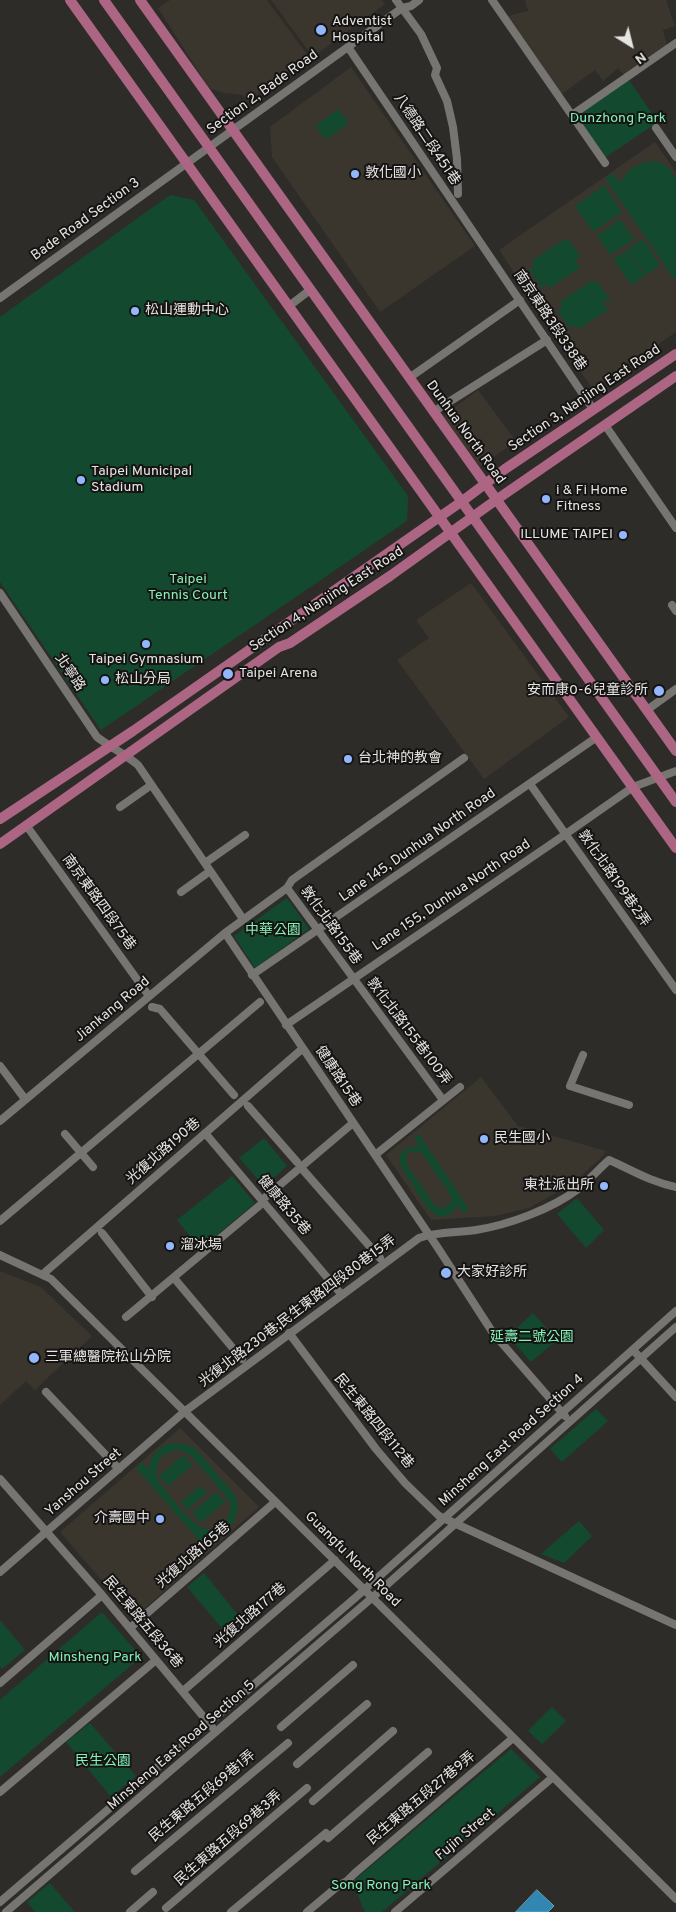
<!DOCTYPE html>
<meta charset="utf-8">
<style>
body{margin:0}
#map{position:relative;width:676px;height:1912px;overflow:hidden;background:#2e2c29;font-family:Overpass,sans-serif}
canvas{display:block}
.north{position:absolute;left:606px;top:20px;width:50px;height:50px;-webkit-text-stroke:4px #151413;paint-order:stroke;rotate:144deg;font-size:14px;font-weight:700;line-height:20px;text-align:center;color:#e5e4e2}
.north::after{content:'';display:block;margin:auto;width:18px;height:22px;background:#e5e4e2;clip-path:polygon(50% 0,100% 100%,50% 72%,0 100%)}
</style>
<div id="map">
<canvas width="676" height="1912"></canvas>
<div class="north">N</div>
</div>
<script>
const c = document.querySelector('canvas').getContext('2d');
c.lineJoin = 'round';
function paint(path, color) { c.fillStyle = color; c.fill(path, 'evenodd'); }
function trace(path, color, width, dash) { c.strokeStyle = color; c.lineWidth = width; c.lineCap = dash ? 'butt' : 'round'; c.setLineDash(dash || []); c.stroke(path); }
function write(font, color, halo, rows, align = 'center') {
  c.font = font + ' Overpass,"Noto Sans TC",sans-serif'; c.lineWidth = 4; c.setLineDash([]); c.textBaseline = 'middle'; c.strokeStyle = halo; c.fillStyle = color; for (const [text, x, y, turn = 0] of rows) {
    c.save(); c.translate(x, y); c.rotate((+turn || 0) * Math.PI / 180); c.textAlign = isNaN(turn) ? turn : align; if (halo) c.strokeText(text, 0, 0); c.fillText(text, 0, 0); c.restore();
  }
}
const built = new Path2D(`
 M170 0H267L309 57 247 102 243 95 224 93 209 88 158 8Z
 M271 0H382L385 4 313 57Z
 M525 0H666L675 26 663 30 667 46 624 75 618 68 603 81 595 70 562 94 508 16 528 11Z
 M351 67 475 246 380 312 272 157 270 127Z
 M655 142 676 172V332L593 390 499 250Z
 M478 390 516 441 480 467 443 416Z
 M471 583 569 717 484 779 397 660 429 638 416 620Z
 M481 1077 518 1126 606 1151 602 1157 572 1184 529 1208 495 1216 431 1220 386 1155Z
 M0 1271 41 1287 92 1336 35 1390 26 1381 0 1405Z
 M180 1428 259 1507 134 1618 60 1532Z`);
const green = new Path2D(`
 M629 80 658 122 606 157 577 116Z
 M338 109 349 123 326 140 315 126Z
 M652 161 659 162 667 166 676 178V260L674 261 676 264V278L674 279 605 178 613 173 620 183C627 170 637 163 652 161Z
 M604 185 622 212 593 232 575 206Z
 M170 195 194 200 408 496 407 521 101 730 0 582V317Z
 M620 219 634 239 611 255 597 236Z
 M564 239 565 241 568 239 580 256 575 263 581 267 550 288 546 284 542 288 529 269 534 267 532 261Z
 M643 239 660 265 646 275 628 249Z
 M628 250 645 276 631 285 613 259Z
 M591 281 594 282 597 281 611 301 605 300 602 303 604 306 610 308 579 329 574 325 570 329 557 310 562 308 560 302Z
 M287 898 309 929 255 968 234 936Z
 M419 1134 469 1209 463 1213 457 1205C453 1215 442 1221 432 1212 423 1204 408 1177 401 1166 396 1152 406 1146 419 1146L414 1138ZM409 1151 420 1152 424 1156 452 1197 450 1203 447 1207H436L408 1167 406 1156Z
 M264 1138 287 1166 264 1186 239 1158Z
 M232 1176 255 1203 200 1249 177 1220Z
 M577 1198 604 1230 586 1248 557 1214Z
 M533 1313 557 1340 531 1362 508 1336Z
 M596 1409 608 1421 562 1462 550 1449Z
 M171 1443 184 1444 194 1447 236 1496 238 1508 234 1522 223 1533 210 1537 213 1541 205 1547 136 1468 142 1462 148 1469C151 1456 157 1447 171 1443ZM177 1450C181 1451 184 1451 188 1454 194 1458 229 1498 230 1504 233 1522 212 1537 197 1525 183 1514 170 1495 158 1481 155 1471 157 1463 163 1455Z
 M183 1455 193 1465 168 1486 159 1476Z
 M200 1486 207 1493 187 1510 181 1502Z
 M216 1492 225 1502 201 1523 192 1513Z
 M579 1521 592 1536 564 1563 541 1554Z
 M204 1573 242 1620 226 1633 187 1587Z
 M102 1612 141 1657 0 1777V1700Z
 M0 1620 25 1650 2 1669 0 1666Z
 M552 1707 566 1721 542 1744 528 1731Z
 M90 1723 136 1776 111 1797 66 1742Z
 M511 1749 540 1777 382 1912H365L352 1882Z
 M50 1883 73 1910 75 1912H35L27 1902Z`);
const water = new Path2D(`
 M537 1890 554 1906 548 1912H516Z`);
const minor = new Path2D(`
 M396 0 421 34 437 68 435 75 447 101 453 127 457 159 458 194
 M492 0 605 163
 M348 47 593 409
 M572 115 676 43
 M656 128 676 157
 M0 298 402 8 411 6 419 0
 M289 306 310 290
 M409 378 520 300
 M433 412 547 340
 M605 425 676 528
 M0 593 97 737C110 747 125 754 138 765L243 919
 M672 605 676 611
 M647 710 676 689
 M530 784 676 990
 M120 807 147 788
 M26 825 149 996
 M205 863 245 835
 M287 888 443 1100
 M181 892 206 874
 M225 933 438 1248 493 1333 565 1416
 M252 975 597 737
 M152 1007 160 1009 234 1095
 M286 1025 560 838 633 787 676 771
 M583 1055 570 1086 629 1105
 M0 1066 25 1099
 M248 1106 297 1162
 M0 1121 225 933 287 888 292 880 464 758
 M205 1133 342 1295
 M65 1134 93 1167
 M375 1155 460 1087
 M304 1171 380 1258
 M262 1200 353 1123
 M0 1221 260 1002
 M102 1233 152 1297
 M0 1255 51 1279 676 1899
 M43 1274 302 1049
 M174 1278 242 1359
 M126 1317 259 1206
 M289 1333 376 1449 405 1483 439 1516 676 1625
 M633 1350 676 1397
 M46 1392 119 1469
 M0 1479 102 1595 212 1727
 M0 1572 184 1412 419 1238C437 1231 457 1233 476 1230 508 1225 552 1209 578 1189 589 1180 599 1169 609 1160 632 1170 651 1182 676 1187
 M130 1628 275 1502
 M0 1683 102 1595
 M183 1691 335 1560
 M281 1727 353 1665
 M297 1764 367 1704
 M0 1792 156 1660
 M313 1801 393 1731
 M328 1838 428 1752
 M135 1871 288 1743
 M0 1902 355 1598 676 1311
 M166 1908 307 1788
 M6 1912 381 1590 676 1327
 M130 1912 153 1892
 M231 1912 326 1833
 M307 1912 338 1886 347 1881 355 1873 513 1738
 M395 1912 553 1777`);
const major = new Path2D(`
 M70 0 676 848
 M104 0 676 802
 M140 0 676 751
 M0 819 133 731 461 502 505 469 676 354
 M0 844 279 647 290 643 390 576 496 500 676 376`);
const markers = [
 [321,30,6,"#93b7fd"],
 [355,174,5,"#93b7fd"],
 [135,311,5,"#93b7fd"],
 [81,480,5,"#93b7fd"],
 [546,499,5,"#93b7fd"],
 [623,535,5,"#93b7fd"],
 [146,644,5,"#93b7fd"],
 [228,674,6,"#93b7fd"],
 [105,680,5,"#93b7fd"],
 [659,691,6,"#93b7fd"],
 [348,759,5,"#93b7fd"],
 [484,1139,5,"#93b7fd"],
 [604,1186,5,"#93b7fd"],
 [170,1246,5,"#93b7fd"],
 [446,1273,6,"#93b7fd"],
 [34,1358,6,"#93b7fd"],
 [160,1519,5,"#93b7fd"]
];
const poiNames = [
 ["Adventist",332,22],
 ["Hospital",332,38],
 ["敦化國小",365,174],
 ["松山運動中心",145,311],
 ["Taipei Municipal",91,472],
 ["Stadium",91,488],
 ["i & Fi Home",556,491],
 ["Fitness",556,507],
 ["ILLUME TAIPEI",613,535,"right"],
 ["Taipei Gymnasium",146,660,"center"],
 ["Taipei Arena",239,674],
 ["松山分局",115,680],
 ["安而康0-6兒童診所",648,691,"right"],
 ["台北神的教會",358,759],
 ["民生國小",494,1139],
 ["東社派出所",594,1186,"right"],
 ["溜冰場",180,1246],
 ["大家好診所",457,1273],
 ["三軍總醫院松山分院",45,1358],
 ["介壽國中",150,1519,"right"]
];
const streetNames = [
 ["Section 2, Bade Road",263,93,-36],
 ["八德路二段451巷",426,140,56],
 ["Bade Road Section 3",86,220,-36],
 ["南京東路3段338巷",549,321,56],
 ["Section 3, Nanjing East Road",585,399,-34],
 ["Dunhua North Road",465,433,54],
 ["Section 4, Nanjing East Road",327,600,-33],
 ["北寧路",69,673,56],
 ["Lane 145, Dunhua North Road",418,846,-35],
 ["敦化北路199巷2弄",613,879,55],
 ["Lane 155, Dunhua North Road",452,896,-34],
 ["南京東路四段75巷",98,903,54],
 ["敦化北路155巷",330,926,54],
 ["Jiankang Road",113,1010,-40],
 ["敦化北路155巷100弄",408,1032,53],
 ["健康路15巷",337,1077,56],
 ["光復北路190巷",164,1152,-41],
 ["健康路35巷",283,1206,50],
 ["光復北路230巷;民生東路四段80巷15弄",298,1312,-37],
 ["民生東路四段112巷",373,1422,51],
 ["Minsheng East Road Section 4",512,1441,-42],
 ["Yanshou Street",84,1483,-41],
 ["光復北路165巷",194,1556,-41],
 ["Guangfu North Road",352,1560,45],
 ["光復北路177巷",251,1616,-41],
 ["民生東路五段36巷",142,1623,50],
 ["Minsheng East Road Section 5",182,1746,-41],
 ["民生東路五段69巷1弄",203,1797,-40],
 ["民生東路五段27巷9弄",422,1799,-40],
 ["Fujin Street",466,1835,-40],
 ["民生東路五段69巷3弄",229,1839,-41]
];
const parkNames = [
 ["Dunzhong Park",618,119],
 ["Taipei",188,580],
 ["Tennis Court",188,596],
 ["中華公園",273,931],
 ["延壽二號公園",532,1338],
 ["Minsheng Park",95,1658],
 ["民生公園",103,1762],
 ["Song Rong Park",381,1886]
];
paint(built, '#3a352d');
paint(green, '#134a2f');
paint(water, '#3187b2');
trace(water, '#67a3c0', 1);
trace(minor, '#777572', 8);
trace(major, '#ac6583', 10);
for (const [x, y, r, color] of markers) { const dot = new Path2D(); dot.arc(x, y, r, 0, 2 * Math.PI); c.fillStyle = color; c.fill(dot); trace(dot, '#151413', 2); }
write('14px', '#e5e4e2', '#151413', poiNames, 'left');
write('14px', '#e5e4e2', '#151413', streetNames);
write('14px', '#82f1b5', '#151413', parkNames);
</script>
